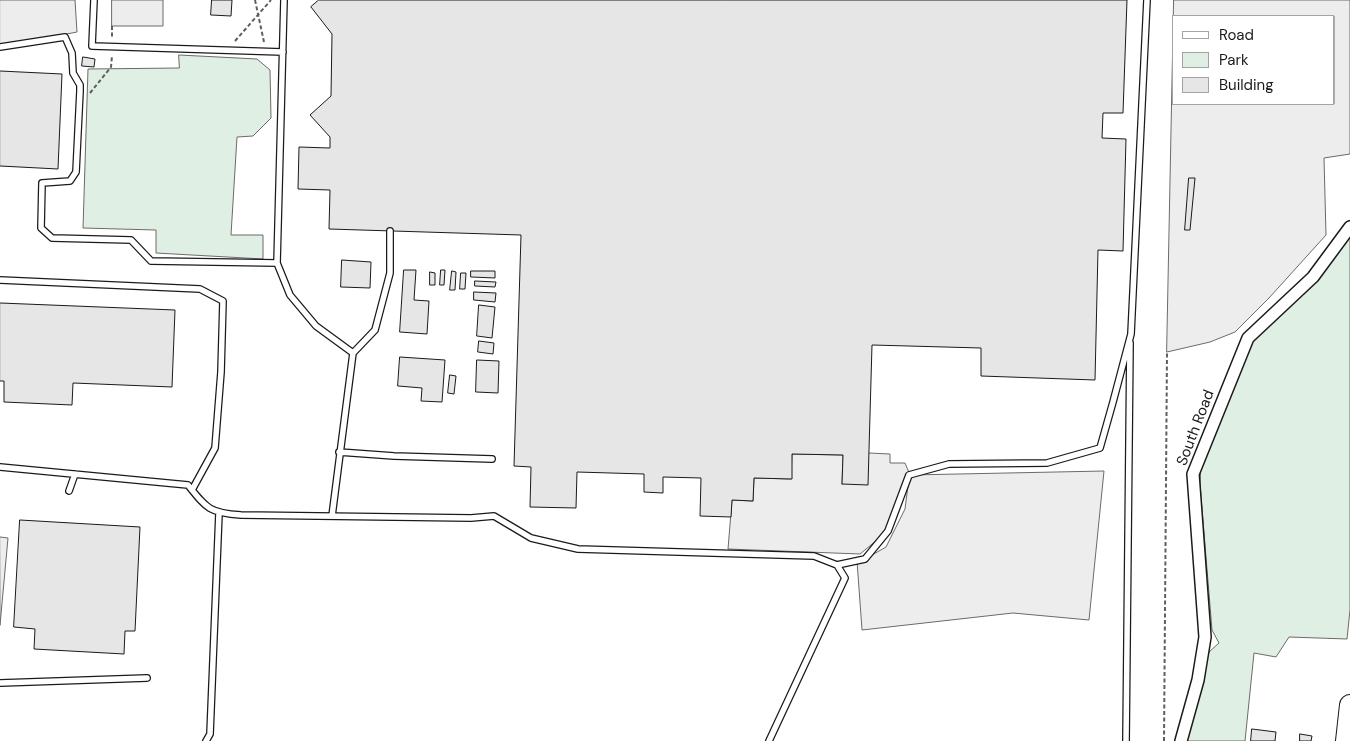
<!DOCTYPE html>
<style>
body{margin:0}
#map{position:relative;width:1350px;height:741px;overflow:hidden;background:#fff;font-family:"DM Sans",sans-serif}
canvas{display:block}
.legend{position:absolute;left:1172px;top:15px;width:162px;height:90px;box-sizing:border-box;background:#fff;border:1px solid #a3a3a3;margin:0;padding:6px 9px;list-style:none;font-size:15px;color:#1a1a1a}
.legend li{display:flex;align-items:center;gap:10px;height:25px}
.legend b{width:25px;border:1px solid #a3a3a3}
</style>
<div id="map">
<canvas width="1350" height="741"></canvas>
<ul class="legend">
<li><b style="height:6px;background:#fff"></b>Road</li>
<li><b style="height:14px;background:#e0efe3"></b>Park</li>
<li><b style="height:14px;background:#e6e6e6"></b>Building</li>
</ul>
</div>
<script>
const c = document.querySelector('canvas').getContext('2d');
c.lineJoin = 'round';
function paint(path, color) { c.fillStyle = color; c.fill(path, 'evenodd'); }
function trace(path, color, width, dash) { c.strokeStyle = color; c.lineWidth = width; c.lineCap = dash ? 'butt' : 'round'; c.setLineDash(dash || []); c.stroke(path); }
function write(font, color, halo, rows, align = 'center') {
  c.font = font + ' "DM Sans",sans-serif'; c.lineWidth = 4; c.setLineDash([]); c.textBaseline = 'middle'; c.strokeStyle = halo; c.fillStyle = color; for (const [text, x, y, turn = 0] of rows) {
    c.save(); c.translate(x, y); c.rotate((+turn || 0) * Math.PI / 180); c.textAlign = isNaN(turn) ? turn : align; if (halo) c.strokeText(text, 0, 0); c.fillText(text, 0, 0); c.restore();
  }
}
const green = new Path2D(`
 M179 55 257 59 270 70 271 118 253 136 237 137 231 235H263V259L156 253V230L83 228 88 69 179 68Z
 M1350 227V610L1347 639 1289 637 1276 657 1254 653 1245 741H1182L1209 652 1219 643 1212 630 1200 484 1201 461 1248 338 1313 277Z`);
const parking = new Path2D(`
 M0 0H75L77 32 0 47Z
 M112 0H163V26H112Z
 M1174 0H1350V154L1324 158 1326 235 1269 298 1235 332 1210 342 1167 352ZM1174 16H1334V104H1174Z
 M869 453 890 454V463H905L910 475 1104 471 1089 620 1013 613 862 630 857 561 865 559 886 547 905 509 909 478 888 531 860 554 728 549 732 500 753 501 754 478 791 479 792 454 843 455 842 484Z
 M0 537 8 538 0 625Z`);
const building = new Path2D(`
 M212 0H232L231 16 211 15Z
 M319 0H1127L1123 113H1103L1102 138 1126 139 1123 251 1098 250 1095 380 981 376V348L872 345 868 485 842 484 843 455 792 454V479L754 478 753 501 732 500 731 517 700 516 701 478 663 477V493L644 492V474L577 472 576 508 530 507 531 467 514 466 521 235 329 229 330 190 298 189 299 147 330 148V137L310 115 331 96 332 34 311 7Z
 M83 57 95 59 94 67 82 66Z
 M0 71 62 74 58 169 0 166Z
 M1189 178H1195L1190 230H1185Z
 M342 260 371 262 370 288 341 287Z
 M404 270H416L414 300 429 301 427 334 400 332Z
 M441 270H445L444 285H440Z
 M452 271 456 272 455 290H450Z
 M471 271H495V278L471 277Z
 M430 272 435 273V285H430Z
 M461 273H466L465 289H460Z
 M475 281 496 282 495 287 475 286Z
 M474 292 496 293 495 302 474 300Z
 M0 303 175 310 172 387 73 383 72 405 4 402V381H0Z
 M479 305 495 307 492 338 477 336Z
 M479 341 494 343 493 354 478 352Z
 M400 357 445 360 442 402 421 401 422 388 398 386Z
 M477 360 499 361 498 393 476 392Z
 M450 375 456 376 454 394 448 393Z
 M20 520 140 527 135 631H125L124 654 34 649 35 629 14 627Z
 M1252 729 1276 732 1275 741H1251Z
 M1300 734 1312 736 1311 741H1300Z`);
const path = new Path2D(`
 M255 0 264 42
 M112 26V39
 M235 41 271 0
 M90 93 111 67 112 56
 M1164 741 1167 352`);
const service = new Path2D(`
 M94 0 92 46 283 52
 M284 0 277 263 290 295 316 326 353 353 332 516
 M0 47 65 37 72 53 73 73 80 85V91L76 172 70 181 42 183 41 228 52 238 131 240 151 261 277 263
 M0 280 200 289 223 301 221 372 215 448 192 490
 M353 353 375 330 390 273V231
 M339 452 394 456 492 459
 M0 467 188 485C207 509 210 513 241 515L471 518 494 516 531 538 578 549 814 556 837 565 845 578 769 741
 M69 491 75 474
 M837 565 865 559 888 531 909 475 949 464 1047 463 1100 448 1113 402 1131 334 1147 0
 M0 683 147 678
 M206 741 210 734 219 513
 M1126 741 1130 343`);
const minor = new Path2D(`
 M1181 741 1198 680 1205 637 1193 474 1248 338 1313 277 1350 227`);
const motorway = new Path2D(`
 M1346 741 1350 705`);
const streetNames = [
 ["South Road",1196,428,-69]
];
paint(green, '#e0efe3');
trace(green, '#6a6a6a', 1);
paint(parking, '#ededed');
trace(parking, '#6a6a6a', 1);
paint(building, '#e6e6e6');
trace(building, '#1a1a1a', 1);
trace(service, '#1a1a1a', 8);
trace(minor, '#1a1a1a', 14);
trace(motorway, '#1a1a1a', 22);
trace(path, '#5f5f5f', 2, [4, 2.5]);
trace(service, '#fff', 5.5);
trace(minor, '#fff', 11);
trace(motorway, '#fff', 20);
write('15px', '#1a1a1a', '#fff', streetNames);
</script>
